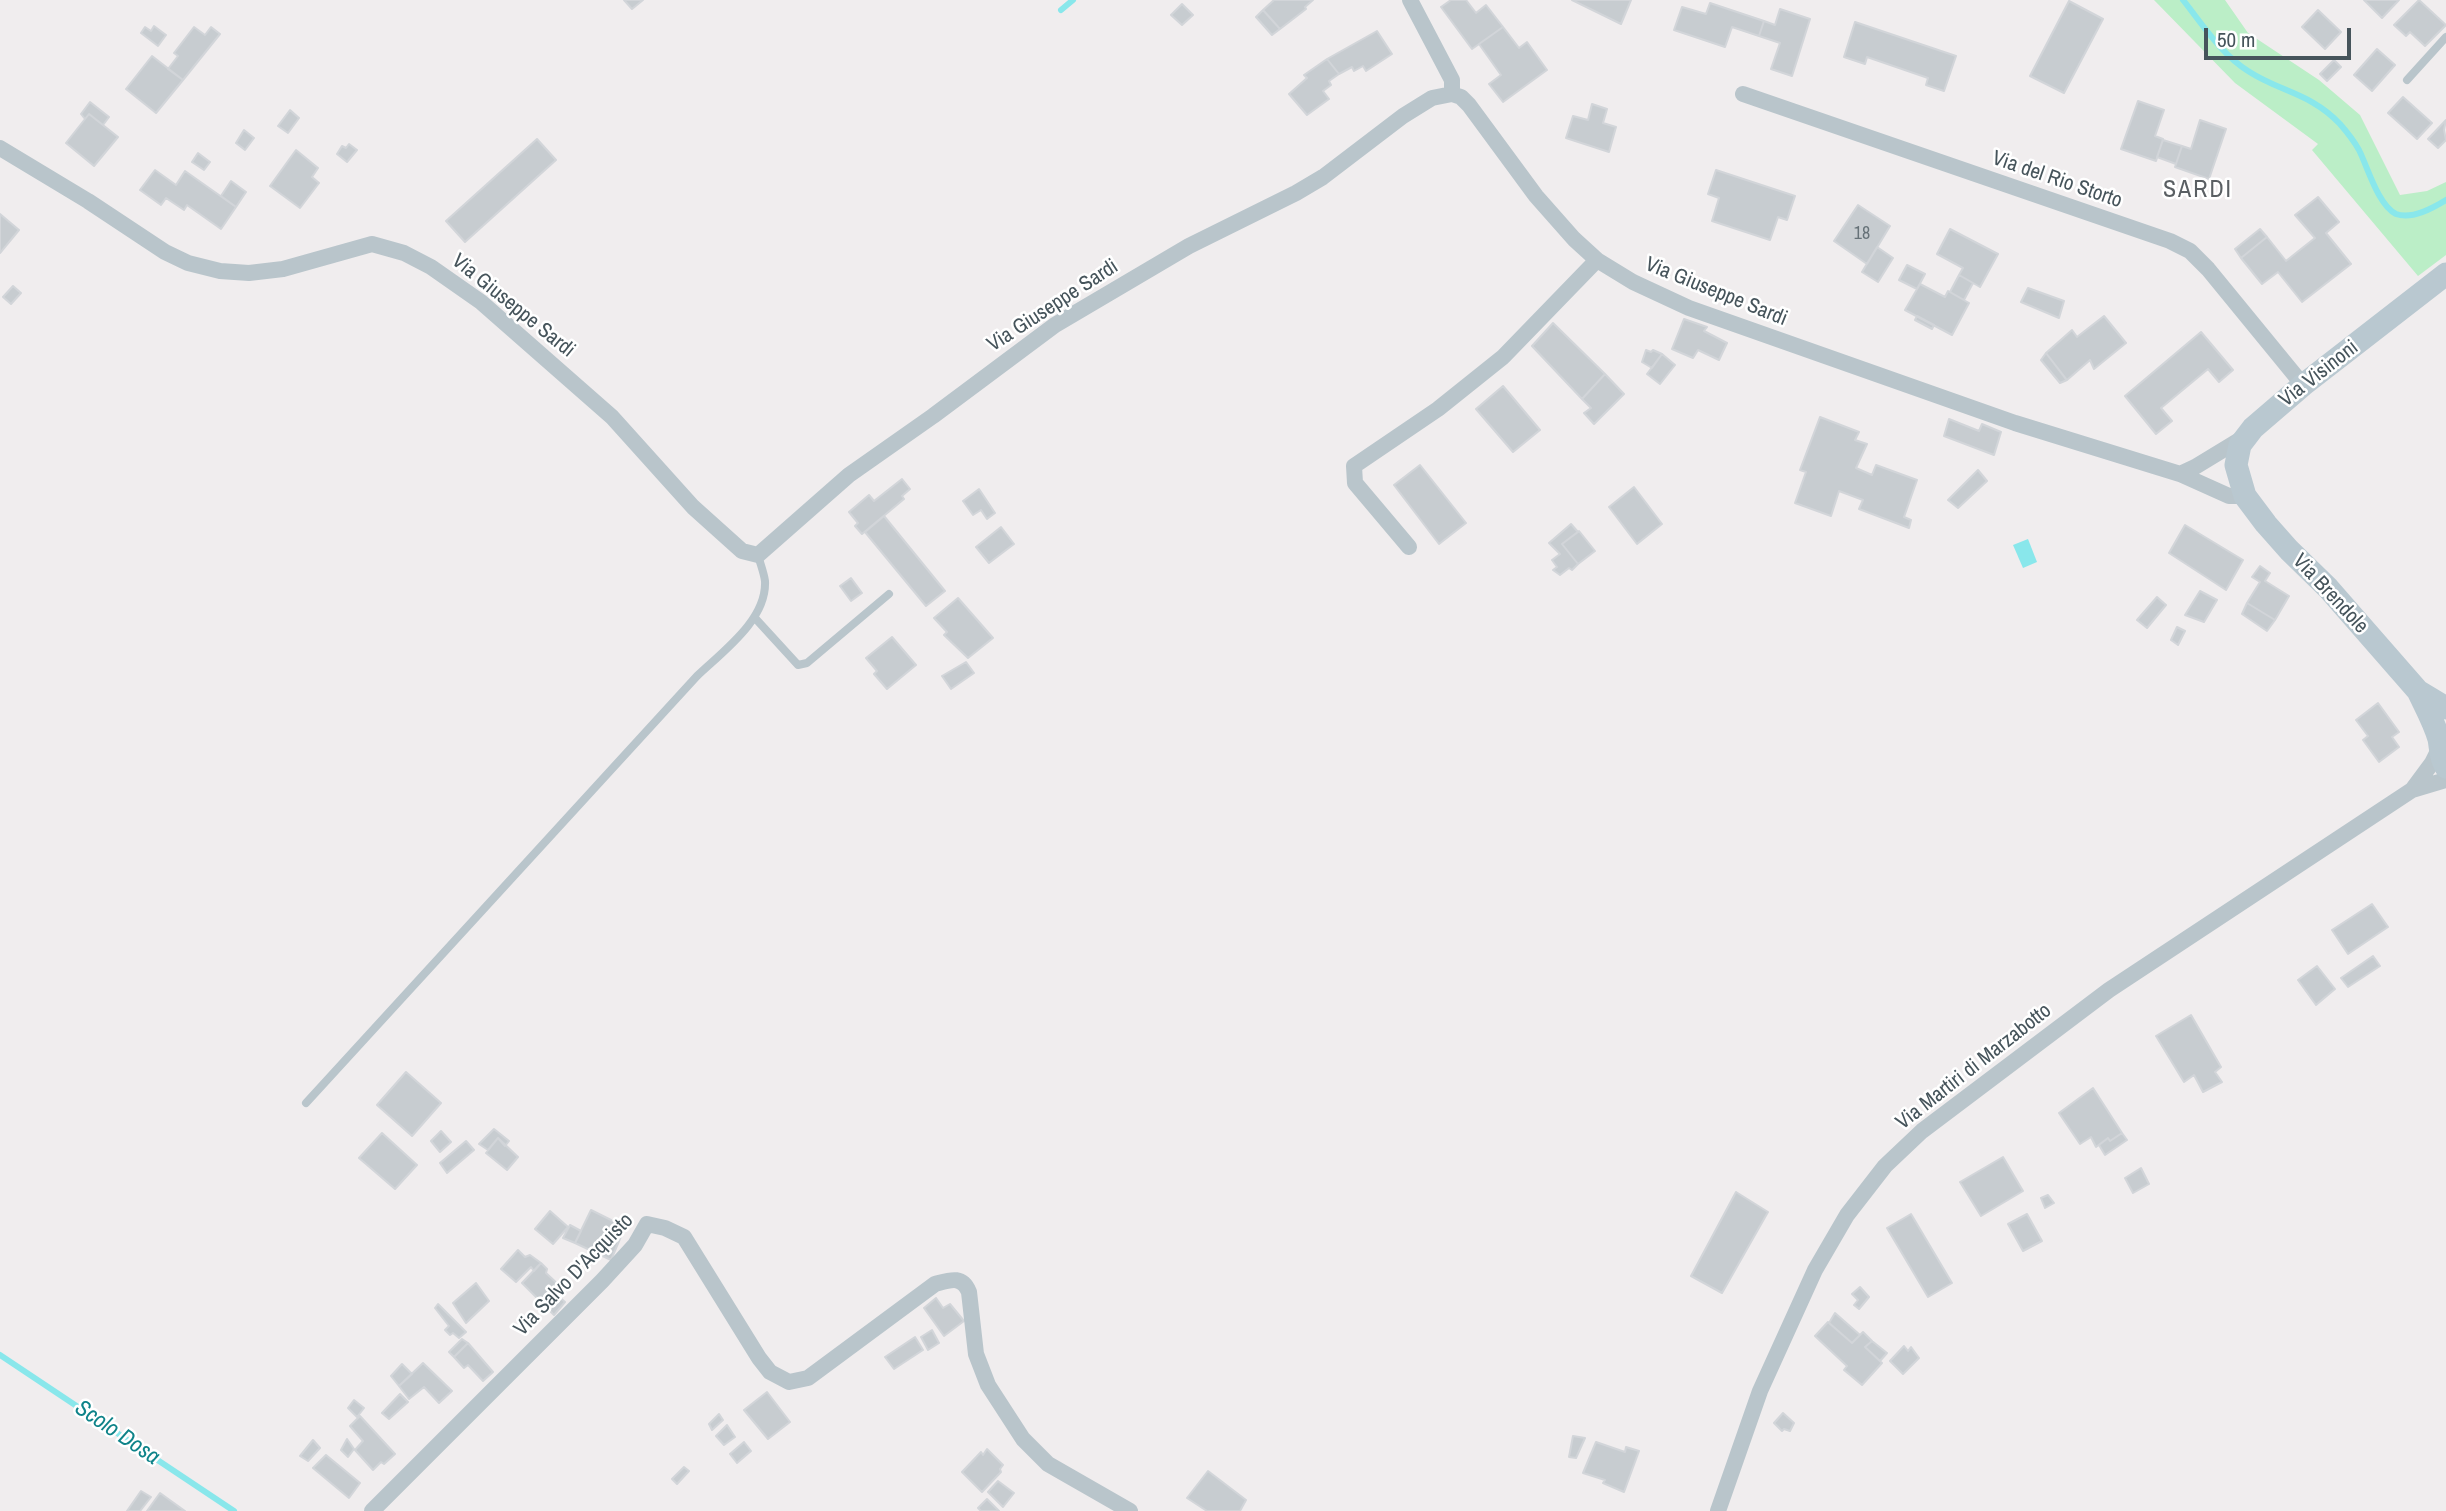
<!DOCTYPE html>
<style>
body{margin:0}
#map{position:relative;width:2446px;height:1511px;overflow:hidden;background:#f0edee;font-family:"Archivo Narrow",sans-serif}
canvas{display:block}
.scale{position:absolute;left:2204px;top:28px;width:147px;height:32px;box-sizing:border-box;border:4px solid #46545b;border-top:0;padding-left:9px;font-size:21px;line-height:24px;white-space:nowrap;color:#46545b;-webkit-text-stroke:5px #fff;paint-order:stroke}
</style>
<div id="map">
<canvas width="2446" height="1511"></canvas>
<div class="scale">50 m</div>
</div>
<script>
const c = document.querySelector('canvas').getContext('2d');
c.lineJoin = 'round';
function paint(path, color) { c.fillStyle = color; c.fill(path, 'evenodd'); }
function trace(path, color, width, dash) { c.strokeStyle = color; c.lineWidth = width; c.lineCap = dash ? 'butt' : 'round'; c.setLineDash(dash || []); c.stroke(path); }
function write(font, color, halo, rows, align = 'center') {
  c.font = font + ' "Archivo Narrow",sans-serif'; c.lineWidth = 5; c.setLineDash([]); c.textBaseline = 'middle'; c.strokeStyle = halo; c.fillStyle = color; for (const [text, x, y, turn = 0] of rows) {
    c.save(); c.translate(x, y); c.rotate((+turn || 0) * Math.PI / 180); c.textAlign = isNaN(turn) ? turn : align; if (halo) c.strokeText(text, 0, 0); c.fillText(text, 0, 0); c.restore();
  }
}
const green = new Path2D(`
 M2154 0H2225L2248 33 2319 80 2360 115 2400 195 2427 191 2446 182V255L2418 276 2312 150 2318 144 2235 83Z`);
const water = new Path2D(`
 M2028 539 2037 562 2023 568 2013 545Z`);
const stream = new Path2D(`
 M2183 0C2203 25 2221 54 2248 71 2280 92 2311 93 2340 124 2347 132 2354 141 2359 150 2368 168 2378 205 2396 214 2412 220 2433 208 2446 200
 M1061 10 1073 0
 M0 1355 234 1511`);
const building = new Path2D(`
 M624 0H643L632 9Z
 M1274 0H1313L1305 7 1306 9 1280 29 1263 10Z
 M1451 0H1466L1476 13 1486 5 1503 27 1472 49 1441 7Z
 M1572 0H1631L1621 24Z
 M2364 0H2399L2382 18Z
 M2419 0 2446 25 2425 46 2410 32 2406 36 2394 25Z
 M2069 1 2103 19 2064 93 2030 76Z
 M1710 3 1764 21 1759 36 1732 27 1725 47 1674 30 1682 7 1706 14Z
 M1182 4 1193 15 1182 25 1171 15Z
 M1780 9 1810 19 1792 76 1771 69 1780 43 1759 36 1764 21 1775 25Z
 M1263 10 1280 29 1272 35 1256 17Z
 M2318 10 2341 32 2325 49 2302 27Z
 M1855 22 1956 56 1944 91 1926 85 1928 78 1867 57 1865 64 1844 57Z
 M154 26 166 35 158 46 141 33 145 27 151 31Z
 M194 27 205 35 211 27 220 34 183 80 168 69 178 56 174 53Z
 M1503 27 1519 48 1527 42 1547 70 1503 102 1489 84 1501 75 1479 44Z
 M1377 31 1392 54 1366 71 1363 66 1354 71 1352 67 1339 74 1327 59Z
 M2377 49 2395 65 2372 91 2354 75Z
 M152 56 183 80 156 113 126 89Z
 M1327 59 1339 74 1329 81 1331 85 1323 91 1329 99 1307 115 1289 94 1307 78 1304 75Z
 M2334 60 2341 67 2327 81 2320 74Z
 M2403 97 2432 123 2417 139 2388 113Z
 M2138 101 2164 110 2155 136 2163 139 2156 161 2121 149Z
 M90 102 109 117 103 125 89 114 85 119 81 114Z
 M1592 104 1607 109 1603 123 1616 127 1609 152 1566 138 1573 116 1588 120Z
 M290 110 299 118 288 133 278 126Z
 M89 114 118 137 94 166 66 143Z
 M2200 120 2226 129 2209 179 2175 167 2182 146 2191 149Z
 M2446 120 2444 130 2446 140 2438 148 2428 139Z
 M244 130 254 138 245 150 236 143Z
 M537 139 556 160 465 242 446 221Z
 M2163 140 2182 146 2176 164 2157 157Z
 M349 144 357 150 347 162 337 154 342 146 346 148Z
 M296 150 318 168 312 177 319 183 300 208 270 186Z
 M198 153 210 162 204 170 192 162Z
 M155 170 176 185 185 171 236 207 221 229 187 205 184 210 166 198 161 205 140 190Z
 M1716 170 1795 196 1787 220 1778 217 1770 240 1712 221 1719 198 1708 194Z
 M231 181 246 192 236 207 221 196Z
 M2318 197 2339 222 2326 233 2351 264 2302 302 2278 272 2262 284 2241 258 2267 237 2286 261 2301 249 2315 238 2295 215Z
 M1858 205 1890 226 1867 264 1834 241Z
 M0 214 19 230 0 253Z
 M1950 229 1998 254 1980 287 1959 275 1963 268 1937 254Z
 M2260 229 2267 237 2241 258 2235 249Z
 M1877 247 1893 258 1878 282 1862 272Z
 M1907 265 1925 274 1917 289 1899 280Z
 M1959 275 1973 283 1964 300 1950 292Z
 M1920 284 1945 297 1948 291 1969 303 1952 335 1905 310Z
 M13 286 21 293 11 304 3 297Z
 M2028 288 2064 301 2059 318 2021 302Z
 M1917 316 1934 325 1932 329 1915 320Z
 M2104 316 2126 343 2094 369 2090 360 2067 380 2046 353 2072 330 2077 337Z
 M1684 319 1707 327 1704 331 1727 343 1719 360 1698 350 1693 358 1672 349Z
 M1553 323 1605 374 1582 399 1532 346Z
 M2201 332 2233 370 2219 382 2208 369 2161 408 2172 421 2156 434 2125 396Z
 M1646 350 1651 352 1653 350 1662 354 1652 368 1642 362Z
 M2046 353 2065 378 2067 380 2060 383 2041 360Z
 M1662 354 1675 365 1660 384 1647 374Z
 M1605 374 1624 394 1594 424 1584 413 1591 408 1582 399Z
 M1503 386 1540 430 1513 452 1476 409Z
 M1820 417 1859 432 1855 440 1867 444 1856 468 1872 475 1876 465 1917 480 1904 517 1911 520 1909 528 1859 509 1863 500 1839 491 1831 516 1795 503 1806 472 1800 470Z
 M1949 419 1979 431 1982 424 2001 432 1994 455 1944 436Z
 M1420 465 1466 523 1439 544 1394 485Z
 M1978 470 1987 481 1958 508 1948 500Z
 M902 479 910 489 902 496 904 499 862 534 855 526 858 523 849 512 869 495 874 501Z
 M1634 487 1662 524 1637 544 1609 507Z
 M979 489 995 513 987 519 981 510 973 515 963 501Z
 M884 516 945 591 926 606 865 532Z
 M1571 524 1578 532 1562 544 1578 564 1572 570 1569 568 1560 575 1553 570 1557 567 1552 560 1560 554 1549 543Z
 M2185 525 2243 560 2226 590 2169 553Z
 M1001 527 1014 544 989 563 976 547Z
 M1579 531 1595 551 1578 564 1562 544Z
 M2260 566 2270 573 2265 581 2289 596 2275 620 2247 603 2260 582 2252 577Z
 M851 578 862 593 851 601 840 586Z
 M2200 591 2217 600 2204 622 2185 615Z
 M2157 597 2166 605 2147 628 2137 620Z
 M958 598 993 638 968 658 944 635 947 632 934 618Z
 M2247 603 2275 620 2267 631 2242 614Z
 M2177 627 2185 631 2178 645 2171 640Z
 M892 637 916 665 887 689 874 674 877 671 866 658Z
 M966 662 974 673 951 689 942 676Z
 M2378 703 2399 732 2392 737 2399 747 2379 762 2363 740 2368 736 2356 720Z
 M2372 904 2388 927 2348 954 2332 930Z
 M2373 956 2380 966 2348 987 2341 978Z
 M2317 966 2335 989 2316 1005 2298 980Z
 M2191 1015 2221 1067 2215 1072 2222 1082 2203 1092 2194 1075 2184 1082 2156 1036Z
 M406 1072 441 1103 412 1136 377 1105Z
 M2093 1088 2122 1133 2110 1141 2108 1138 2096 1147 2091 1137 2080 1144 2059 1113Z
 M494 1129 509 1141 505 1146 498 1138 488 1150 479 1144Z
 M441 1131 451 1142 440 1152 431 1141Z
 M382 1133 417 1165 395 1189 359 1158Z
 M2122 1133 2127 1140 2105 1155 2099 1145 2108 1138 2110 1141Z
 M498 1138 518 1157 507 1170 486 1153Z
 M466 1141 474 1150 447 1173 440 1163Z
 M2003 1157 2023 1191 1981 1216 1960 1182Z
 M2141 1168 2149 1184 2133 1193 2125 1178Z
 M1736 1192 1768 1212 1722 1293 1691 1276Z
 M2048 1195 2054 1203 2045 1208 2041 1198Z
 M591 1210 625 1227 611 1260 575 1243Z
 M550 1211 568 1227 553 1244 535 1229Z
 M1911 1214 1952 1283 1928 1297 1887 1228Z
 M2027 1214 2042 1241 2023 1251 2008 1224Z
 M570 1225 581 1231 575 1243 563 1238Z
 M518 1250 525 1257 530 1255 541 1263 534 1271 531 1267 516 1282 501 1269Z
 M541 1263 547 1269 546 1273 562 1288 557 1295 565 1302 554 1315 522 1283Z
 M476 1283 489 1301 466 1323 453 1303Z
 M1860 1287 1869 1297 1859 1309 1854 1305 1858 1300 1852 1294Z
 M936 1298 943 1308 950 1304 964 1321 944 1336 924 1308Z
 M438 1304 466 1332 459 1338 453 1333 450 1335 445 1330 449 1326 435 1308Z
 M1835 1313 1860 1335 1852 1343 1829 1323Z
 M1828 1322 1852 1343 1863 1332 1872 1341 1865 1347 1882 1363 1862 1385 1844 1370 1847 1366 1815 1336Z
 M932 1330 939 1343 928 1350 921 1337Z
 M915 1337 923 1350 894 1369 885 1357Z
 M462 1339 468 1343 454 1357 449 1352Z
 M1872 1341 1887 1353 1880 1361 1865 1347Z
 M468 1343 493 1372 483 1381 468 1365 464 1368 454 1357Z
 M1904 1346 1908 1351 1911 1347 1919 1358 1903 1374 1890 1361Z
 M423 1363 452 1391 439 1403 424 1387 409 1399 399 1386Z
 M402 1364 412 1374 399 1386 391 1376Z
 M767 1392 790 1422 768 1439 744 1410Z
 M400 1394 408 1402 389 1419 382 1413Z
 M354 1400 364 1408 357 1417 348 1408Z
 M1783 1413 1794 1423 1790 1431 1784 1429 1782 1431 1774 1423Z
 M719 1414 723 1420 712 1430 709 1424Z
 M360 1416 395 1454 384 1464 381 1462 373 1470 355 1450 363 1441 350 1426Z
 M727 1425 735 1437 724 1445 716 1436Z
 M1573 1436 1585 1438 1576 1458 1569 1457Z
 M347 1439 354 1449 348 1457 341 1450Z
 M313 1440 320 1448 308 1461 300 1456Z
 M744 1442 751 1451 737 1463 730 1454Z
 M1596 1442 1625 1452 1626 1447 1639 1451 1624 1492 1603 1483 1605 1480 1583 1473Z
 M987 1449 1003 1465 1000 1469 1001 1472 982 1492 962 1472 981 1452 983 1455Z
 M326 1455 360 1483 349 1498 313 1468Z
 M684 1467 689 1471 677 1484 672 1479Z
 M1208 1471 1246 1500 1240 1511H1207L1187 1498Z
 M998 1481 1014 1493 1003 1507 988 1492Z
 M141 1491 151 1497 140 1511H127Z
 M160 1493 185 1511H147Z
 M987 1499 999 1511H981L978 1508Z`);
const lane = new Path2D(`
 M2407 80 2446 37
 M755 618 798 665 807 663 889 594
 M306 1103 697 676C722 652 767 620 765 581 764 573 760 563 758 555`);
const street = new Path2D(`
 M1410 0 1452 80V94
 M1743 94 2170 241 2190 251 2208 269 2303 385
 M0 148 88 201 165 252 188 263 220 271 249 273 283 269 372 244 404 253 431 267 481 302 612 417 693 507 742 551 758 555 849 475 933 416 1055 325 1189 246 1296 193 1323 177 1403 116 1432 98 1452 94 1461 97 1469 105 1536 196 1574 239 1597 260 1633 282 1689 308 2015 423 2180 474 2229 496H2245
 M2180 474 2195 467 2246 436
 M1409 547 1355 483 1354 466 1438 409 1503 357 1597 260
 M2412 790 2432 763 2440 747
 M372 1511 602 1281 635 1245 647 1224 665 1228 684 1237 759 1358 770 1372 789 1382 808 1378 935 1284C950 1280 962 1275 969 1292L976 1354 988 1385 1023 1439 1048 1464 1130 1511
 M1718 1511 1760 1391 1815 1270 1847 1215 1885 1166 1922 1131 2109 990 2412 790 2446 780`);
const secondary = new Path2D(`
 M2446 274 2303 385 2253 428 2240 445 2236 465 2245 496 2266 524 2289 550 2328 588 2418 691 2446 708
 M2418 691C2425 706 2434 722 2439 739 2441 749 2440 757 2446 767`);
const numberNames = [
 ["18",1862,234]
];
const streetNames = [
 ["Via del Rio Storto",2057,180,19],
 ["Via Giuseppe Sardi",1716,292,22],
 ["Via Giuseppe Sardi",513,306,39],
 ["Via Giuseppe Sardi",1053,306,-33],
 ["Via Visinoni",2319,374,-38],
 ["Via Brendole",2330,594,47],
 ["Via Martiri di Marzabotto",1974,1067,-38],
 ["Via Salvo D'Acquisto",574,1275,-46]
];
const waterNames = [
 ["Scolo Dosa",117,1433,34]
];
const quarterNames = [
 ["SARDI",2198,191]
];
paint(green, '#bbeec7');
paint(water, '#89e7eb');
trace(stream, '#89e7eb', 6);
paint(building, '#c7ccd0');
trace(building, '#d2d5d9', 2);
trace(lane, '#b9c5cb', 8);
trace(street, '#b9c5cb', 16);
trace(secondary, '#b9c8d0', 23);
write('18px', '#667278', null, numberNames);
write('21px', '#46545b', '#fff', streetNames);
write('italic 23px', '#0e8389', '#fff', waterNames);
c.letterSpacing = '2px';
write('24px', '#5a5f63', '#fff', quarterNames);
c.letterSpacing = '0px';
</script>
